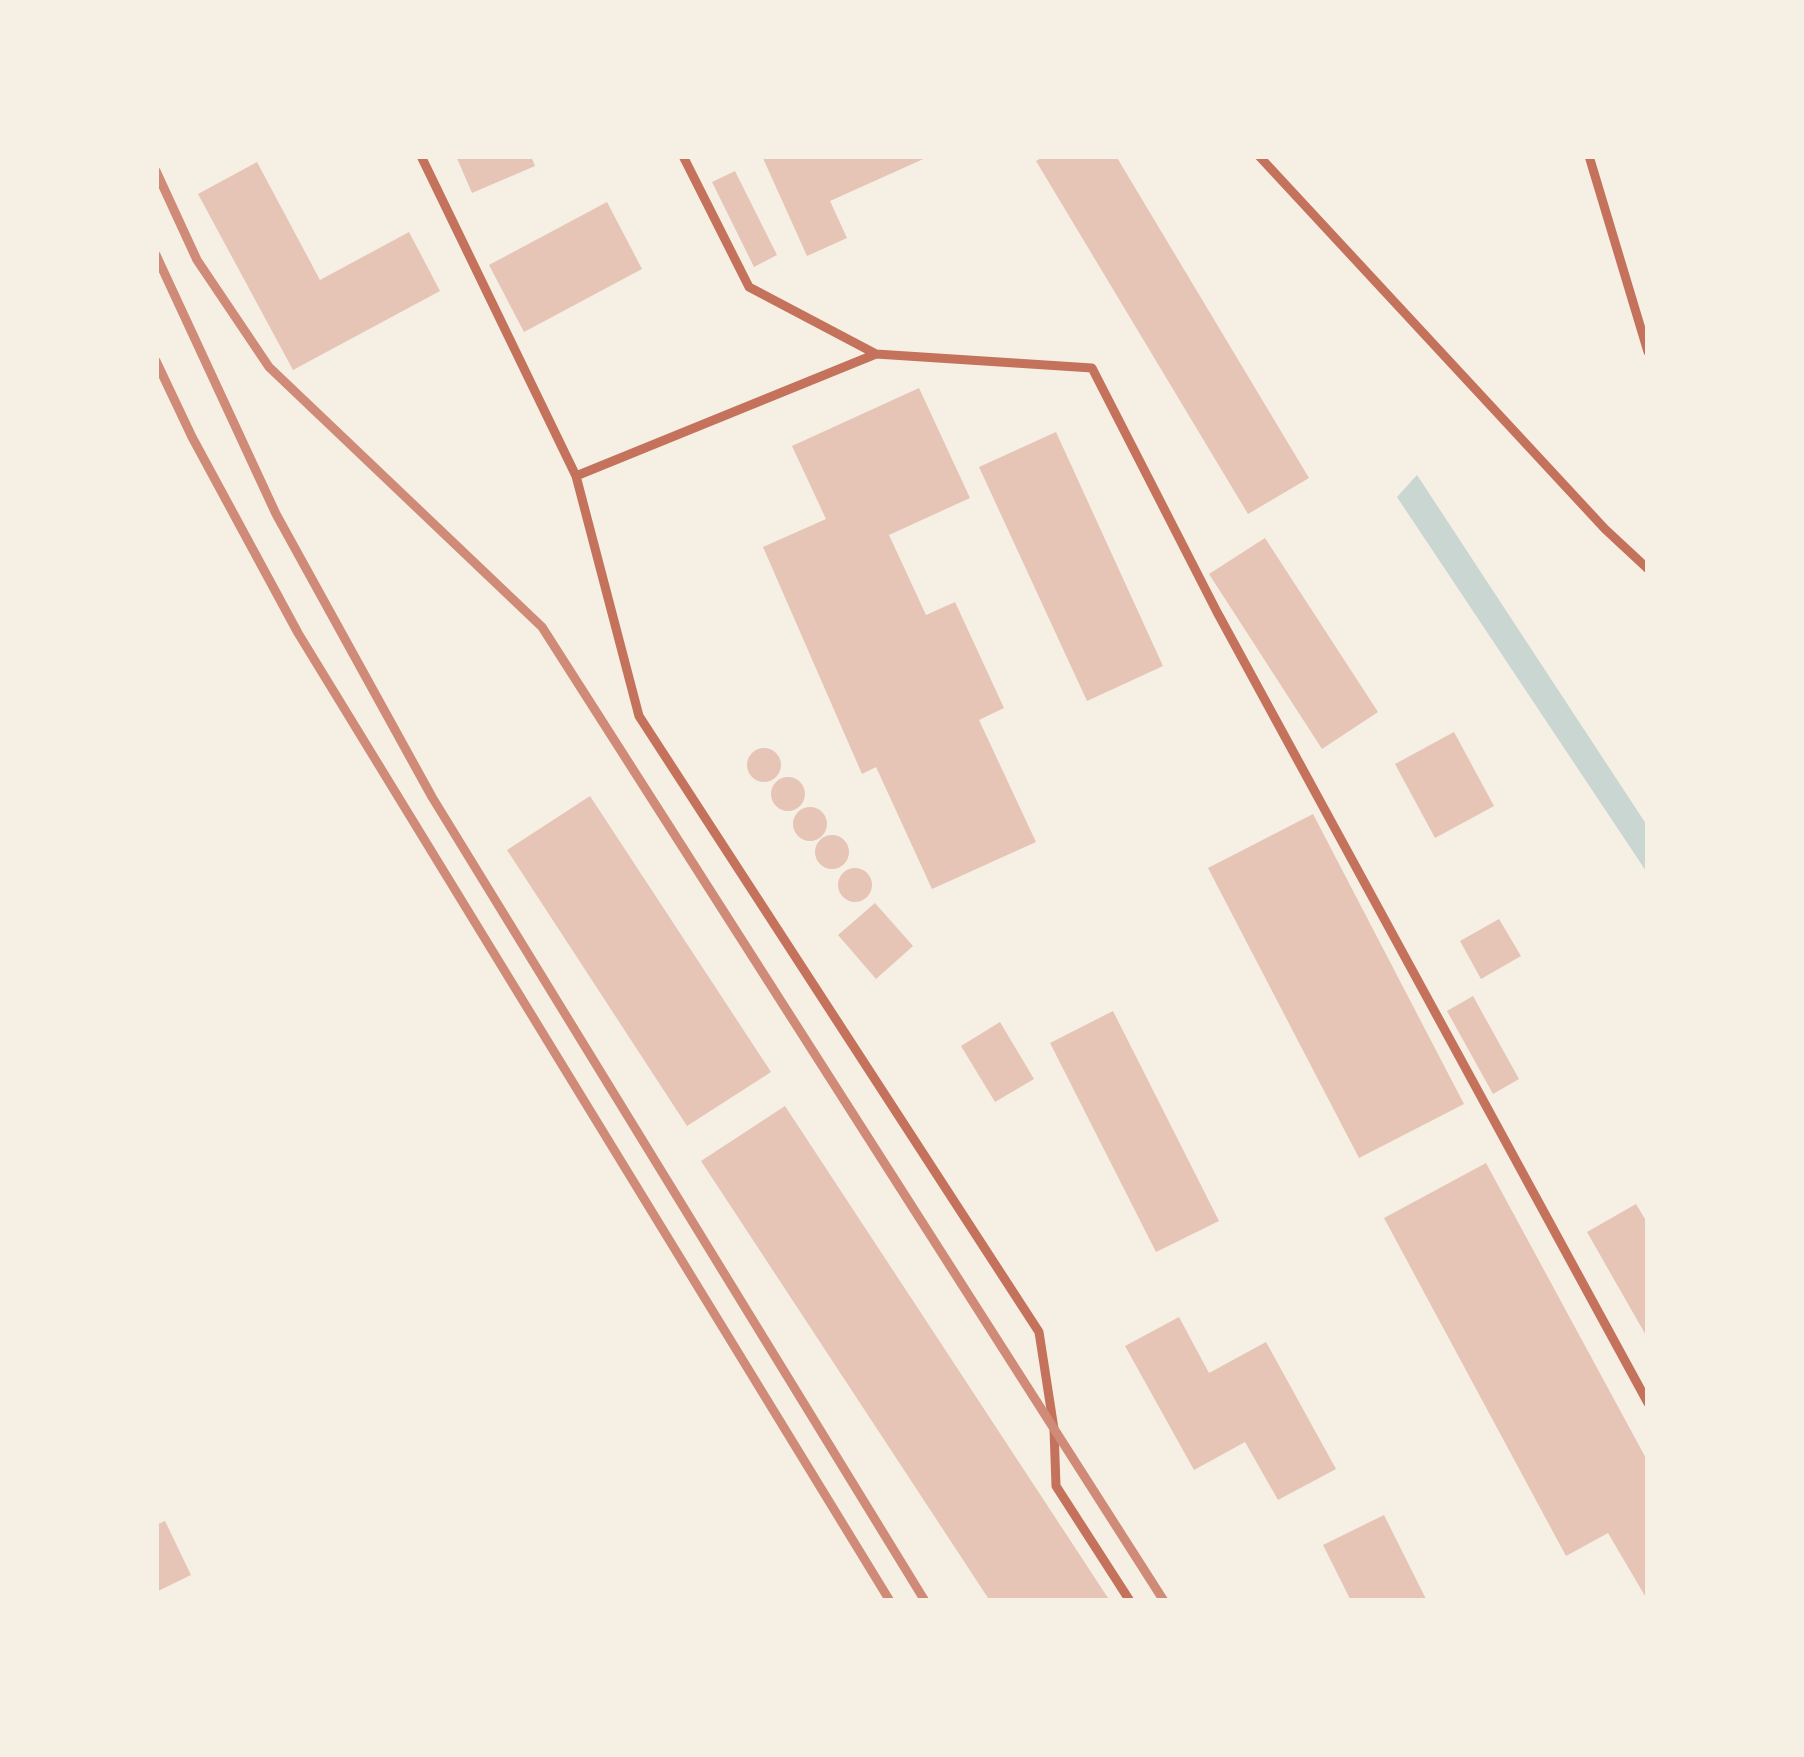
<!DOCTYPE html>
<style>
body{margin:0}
#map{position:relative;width:1804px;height:1757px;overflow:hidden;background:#f6efe4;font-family:"Source Sans 3",sans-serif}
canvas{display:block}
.frame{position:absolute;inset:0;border:159px solid #f6efe4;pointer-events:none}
</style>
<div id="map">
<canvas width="1804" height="1757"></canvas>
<div class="frame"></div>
</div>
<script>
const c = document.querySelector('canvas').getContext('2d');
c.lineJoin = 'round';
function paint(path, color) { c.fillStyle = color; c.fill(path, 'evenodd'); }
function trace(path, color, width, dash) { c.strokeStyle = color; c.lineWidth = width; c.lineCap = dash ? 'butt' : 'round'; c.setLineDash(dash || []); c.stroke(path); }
const water = new Path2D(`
 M1417 475 1648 827V874L1397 497Z`);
const building = new Path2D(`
 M456 156H531L535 166 472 193Z
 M762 156H930L830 201 847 238 807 256Z
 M1045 156H1116L1309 478 1248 514 1036 161Z
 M257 162 320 280 409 232 440 291 293 370 198 194Z
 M735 171 777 255 754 267 712 182Z
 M607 202 642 269 524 332 489 265Z
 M919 388 970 498 889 535 926 615 955 602 1004 708 979 720 1036 842 932 889 876 767 862 774 763 547 826 519 792 446Z
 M1056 432 1163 666 1087 701 979 467Z
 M1265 538 1378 712 1322 749 1209 574Z
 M1454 732 1494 806 1435 838 1395 764Z
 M747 765a17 17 0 1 1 34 0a17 17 0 1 1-34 0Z
 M771 794a17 17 0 1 1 34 0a17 17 0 1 1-34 0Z
 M590 796 771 1072 687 1126 507 850Z
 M793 824a17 17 0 1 1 34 0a17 17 0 1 1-34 0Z
 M1313 814 1464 1104 1359 1158 1208 868Z
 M815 852a17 17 0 1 1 34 0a17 17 0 1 1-34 0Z
 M838 885a17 17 0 1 1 34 0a17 17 0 1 1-34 0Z
 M875 903 913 946 876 979 838 935Z
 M1499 919 1521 956 1481 979 1460 941Z
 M1473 996 1519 1079 1493 1094 1447 1011Z
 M1113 1011 1219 1221 1156 1252 1050 1043Z
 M1000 1022 1034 1079 995 1102 961 1046Z
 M785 1106 944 1348 1110 1601H990L860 1403 701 1161Z
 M1486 1163 1648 1462V1601L1608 1533 1566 1556 1384 1218Z
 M1636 1204 1648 1224V1339L1587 1232Z
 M1179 1317 1209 1373 1266 1342 1336 1469 1278 1500 1245 1442 1194 1470 1125 1346Z
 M1384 1515 1427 1601H1351L1323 1545Z
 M165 1521 191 1575 156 1592V1525Z`);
const service = new Path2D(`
 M421 156 576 476 639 716 1039 1332 1054 1429 1056 1486 1130 1601
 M683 156 749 287 876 354
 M1259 156 1605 529 1648 569
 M1589 156 1648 352
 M576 476 876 354 1092 368 1217 612 1648 1403`);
const rail = new Path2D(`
 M156 171 197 260 269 367 542 627 1164 1601
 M156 255 276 514 432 797 925 1601
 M156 361 192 437 298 633 890 1601`);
paint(water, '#c9d6d2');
paint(building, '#e6c5b7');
trace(service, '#c5725c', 9);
trace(rail, '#cf8b77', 9);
</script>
